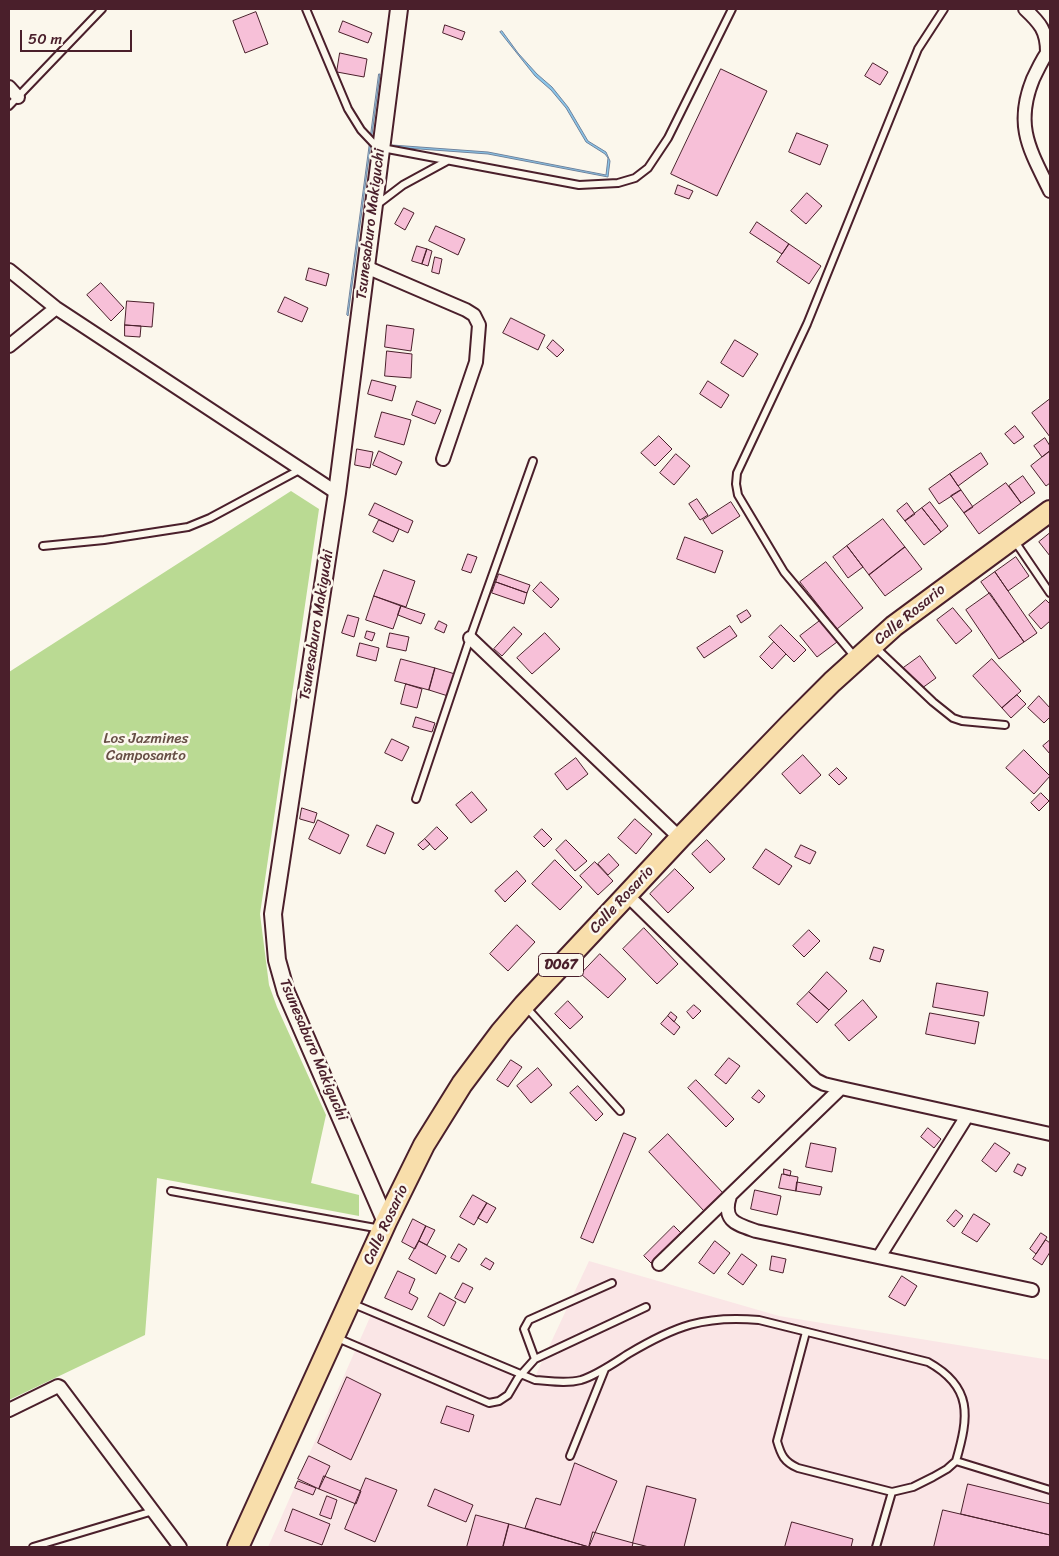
<!DOCTYPE html>
<style>
body{margin:0}
#map{position:relative;width:1059px;height:1556px;overflow:hidden;background:#fbf7ec;font-family:Sriracha,sans-serif}
canvas{display:block}
.frame{position:absolute;inset:0;border:10px solid #4a1f2b;pointer-events:none}
.scale{position:absolute;left:20px;top:30px;width:112px;height:22px;box-sizing:border-box;border:2px solid #4a1f2b;border-top:0;padding-left:6px;font-size:15px;line-height:18px;white-space:nowrap;color:#4a1f2b;-webkit-text-stroke:4px #fbf7ec;paint-order:stroke}
</style>
<div id="map">
<canvas width="1059" height="1556"></canvas>
<div class="frame"></div>
<div class="scale">50 m</div>
</div>
<script>
const c = document.querySelector('canvas').getContext('2d');
c.lineJoin = 'round';
function paint(path, color) { c.fillStyle = color; c.fill(path, 'evenodd'); }
function trace(path, color, width, dash) { c.strokeStyle = color; c.lineWidth = width; c.lineCap = dash ? 'butt' : 'round'; c.setLineDash(dash || []); c.stroke(path); }
function write(font, color, halo, rows, align = 'center') {
  c.font = font + ' Sriracha,sans-serif'; c.lineWidth = 5; c.setLineDash([]); c.textBaseline = 'middle'; c.strokeStyle = halo; c.fillStyle = color; for (const [text, x, y, turn = 0] of rows) {
    c.save(); c.translate(x, y); c.rotate((+turn || 0) * Math.PI / 180); c.textAlign = isNaN(turn) ? turn : align; if (halo) c.strokeText(text, 0, 0); c.fillText(text, 0, 0); c.restore();
  }
}
const built = new Path2D(`
 M589 1261 779 1316 1050 1360V1547H268L375 1306 533 1381Z`);
const green = new Path2D(`
 M291 491 319 509 260 914 269 985 277 1007 326 1115 311 1183 359 1195V1216L157 1178 145 1335 9 1400V672Z`);
const water = new Path2D(`
 M502 31 518 53 537 74 552 87 568 107 588 141 606 152 610 161 608 177 488 154 392 147V145L488 152 606 175 608 158 605 154 586 142 566 108 551 90 535 76 500 32Z
 M379 74H380L348 316 347 315Z`);
const building = new Path2D(`
 M256 12 268 44 245 53 233 21Z
 M343 21 372 33 368 43 339 32Z
 M445 25 465 32 462 40 443 33Z
 M340 53 367 59 364 77 337 72Z
 M873 63 888 72 880 85 865 76Z
 M721 69 767 91 717 196 671 174Z
 M797 133 828 145 820 165 789 152Z
 M678 185 693 191 689 199 675 194Z
 M807 193 822 206 806 224 791 211Z
 M404 208 414 213 405 230 395 224Z
 M757 222 789 244 782 254 750 233Z
 M436 226 465 239 458 255 429 241Z
 M789 244 821 266 809 284 777 262Z
 M417 246 427 249 422 264 412 261Z
 M427 249 432 251 428 266 422 264Z
 M435 257 442 259 439 274 432 272Z
 M309 268 329 274 326 286 306 280Z
 M101 283 124 308 111 321 87 295Z
 M285 297 308 308 302 322 278 312Z
 M127 301 154 303 152 327 125 325Z
 M511 318 545 335 538 350 503 333Z
 M125 325 141 326 140 337 125 336Z
 M387 325 414 329 411 351 385 347Z
 M553 340 564 350 557 357 547 348Z
 M735 340 758 354 743 377 721 363Z
 M387 351 412 354 411 378 385 376Z
 M372 380 396 386 392 401 368 394Z
 M708 381 729 395 721 408 700 394Z
 M1050 399V437L1032 413Z
 M417 401 441 410 435 424 412 415Z
 M382 412 411 420 404 445 375 437Z
 M1015 426 1024 437 1014 444 1005 434Z
 M659 436 672 449 655 466 641 453Z
 M1045 438 1050 446V451L1042 457 1034 446Z
 M357 449 373 452 370 468 355 465Z
 M379 451 402 462 396 475 373 465Z
 M1050 451V483L1046 486 1031 466Z
 M981 453 988 464 958 486 950 474Z
 M676 454 690 466 674 485 660 473Z
 M950 474 961 490 939 504 929 489Z
 M1023 476 1035 493 1021 503 1009 486Z
 M1006 483 1021 503 979 534 964 513Z
 M961 490 973 507 964 513 951 496Z
 M697 499 708 515 700 520 689 504Z
 M731 502 740 516 712 534 703 520Z
 M930 502 948 526 941 532 922 508Z
 M375 503 413 521 408 533 369 515Z
 M907 503 915 514 905 521 897 511Z
 M922 508 941 532 924 545 905 521Z
 M883 519 905 547 869 575 847 546Z
 M379 520 399 529 393 542 373 532Z
 M1050 533V556L1039 542Z
 M685 537 723 551 715 573 677 559Z
 M847 546 863 567 848 578 833 557Z
 M905 547 922 569 885 596 869 575Z
 M468 554 477 557 471 573 462 570Z
 M1016 557 1029 576 1008 591 995 572Z
 M826 562 863 608 837 629 800 582Z
 M384 570 415 581 406 607 374 596Z
 M995 572 1037 633 1024 642 981 582Z
 M499 574 530 585 527 593 496 582Z
 M496 582 527 593 524 604 492 593Z
 M541 582 559 599 551 608 533 591Z
 M990 593 1024 642 999 659 966 610Z
 M374 596 401 606 393 629 366 620Z
 M1046 600 1050 604V621L1041 629 1029 615Z
 M401 606 425 614 421 624 398 615Z
 M953 608 972 631 956 644 937 620Z
 M747 610 751 616 741 623 737 616Z
 M348 615 359 618 354 637 342 633Z
 M821 620 837 642 817 657 800 636Z
 M439 621 447 625 444 633 435 629Z
 M781 625 806 650 794 662 769 637Z
 M730 626 737 636 704 658 697 648Z
 M514 627 522 634 502 656 494 649Z
 M367 631 375 633 372 641 365 638Z
 M390 633 409 637 406 651 387 647Z
 M545 633 560 649 532 674 517 658Z
 M774 642 786 654 772 669 760 657Z
 M360 643 379 648 376 661 357 656Z
 M920 656 936 678 918 691 902 669Z
 M401 659 435 668 429 690 395 681Z
 M992 659 1021 691 1002 708 973 676Z
 M435 668 455 674 448 696 429 690Z
 M406 684 422 689 417 708 401 704Z
 M1017 695 1026 704 1011 718 1002 708Z
 M1039 696 1050 708V717L1044 723 1028 708Z
 M416 717 435 723 432 732 413 727Z
 M392 739 409 747 402 761 385 753Z
 M1050 740V754L1043 746Z
 M1024 750 1050 776 1034 794 1006 768Z
 M803 755 821 775 800 794 782 774Z
 M576 758 588 774 567 790 555 774Z
 M837 768 847 778 839 785 829 775Z
 M472 792 487 810 471 823 456 805Z
 M1041 793 1049 801 1039 811 1031 803Z
 M302 808 317 813 314 823 300 819Z
 M635 819 652 834 636 854 618 838Z
 M318 820 349 835 340 854 309 839Z
 M377 825 394 833 385 854 367 846Z
 M437 827 448 838 435 850 425 839Z
 M542 829 552 839 544 847 534 837Z
 M425 839 430 844 423 850 418 845Z
 M566 840 587 861 575 871 556 850Z
 M707 840 725 859 710 873 692 854Z
 M801 845 816 852 810 864 795 857Z
 M766 849 792 866 779 885 753 868Z
 M609 854 619 865 608 875 598 864Z
 M555 860 582 887 560 910 532 884Z
 M595 862 613 881 598 895 580 876Z
 M675 869 694 888 668 913 650 894Z
 M517 871 526 881 505 902 495 891Z
 M517 925 535 942 508 971 490 954Z
 M644 928 678 964 657 984 623 949Z
 M809 930 820 941 804 957 793 946Z
 M874 947 884 950 880 962 870 959Z
 M600 954 626 979 608 998 581 974Z
 M827 972 847 991 829 1010 809 992Z
 M937 983 988 992 984 1016 933 1007Z
 M809 992 829 1010 817 1023 797 1004Z
 M863 1000 877 1017 849 1041 835 1025Z
 M568 1001 583 1017 570 1029 555 1014Z
 M694 1005 701 1011 693 1019 687 1012Z
 M671 1012 677 1017 674 1022 668 1016Z
 M930 1013 979 1022 975 1044 926 1034Z
 M668 1016 680 1027 674 1035 661 1024Z
 M729 1058 740 1066 726 1084 715 1075Z
 M511 1060 522 1067 508 1087 497 1080Z
 M538 1068 552 1085 531 1103 517 1086Z
 M696 1080 734 1119 726 1127 688 1088Z
 M578 1086 603 1114 596 1121 570 1093Z
 M759 1090 765 1096 759 1103 752 1098Z
 M928 1128 941 1139 934 1148 921 1137Z
 M624 1133 636 1138 593 1243 581 1238Z
 M668 1134 723 1193 704 1211 649 1152Z
 M811 1143 836 1148 832 1172 806 1167Z
 M995 1143 1010 1153 996 1172 982 1161Z
 M1018 1164 1026 1168 1022 1176 1014 1172Z
 M784 1169 791 1171 790 1176 784 1174Z
 M782 1174 798 1177 796 1191 779 1188Z
 M797 1182 822 1187 820 1195 796 1191Z
 M755 1190 781 1196 777 1215 751 1209Z
 M473 1195 487 1203 474 1225 460 1217Z
 M487 1203 496 1208 487 1223 478 1218Z
 M956 1210 963 1216 954 1227 947 1221Z
 M974 1214 990 1224 977 1242 962 1233Z
 M413 1219 426 1226 415 1249 402 1242Z
 M426 1226 435 1230 427 1245 419 1241Z
 M674 1226 681 1233 651 1263 644 1256Z
 M1041 1233 1047 1237 1036 1254 1030 1249Z
 M1046 1240 1050 1243V1252L1042 1265 1033 1259Z
 M419 1241 446 1256 436 1274 409 1259Z
 M715 1241 730 1253 714 1274 699 1263Z
 M459 1244 467 1249 459 1262 451 1258Z
 M742 1254 757 1265 743 1285 728 1274Z
 M772 1256 786 1259 783 1273 770 1270Z
 M486 1258 494 1263 490 1270 481 1265Z
 M398 1271 415 1279 409 1293 418 1298 412 1310 385 1298Z
 M902 1276 917 1286 905 1306 889 1297Z
 M463 1283 473 1288 465 1303 455 1298Z
 M440 1293 456 1302 444 1326 428 1317Z
 M347 1377 381 1394 351 1460 318 1443Z
 M447 1406 474 1415 469 1432 441 1423Z
 M309 1456 330 1466 319 1489 298 1479Z
 M575 1463 617 1481 589 1547 525 1528 536 1498 560 1505Z
 M324 1476 361 1491 356 1504 319 1489Z
 M366 1478 397 1490 375 1542 345 1529Z
 M298 1481 316 1488 313 1495 295 1488Z
 M968 1484 1050 1504V1535L961 1514Z
 M647 1486 696 1499 684 1547H649L633 1543Z
 M435 1489 473 1505 466 1522 428 1506Z
 M327 1496 337 1500 331 1519 320 1515Z
 M293 1509 330 1524 322 1545 285 1531Z
 M943 1510 1050 1535V1547H934Z
 M476 1515 509 1524 503 1547H467Z
 M792 1522 853 1539 851 1547H785Z
 M509 1524 589 1547H503Z
 M593 1532 633 1543 632 1547H589Z`);
const service = new Path2D(`
 M306 9 348 109 361 130 378 148
 M9 106 102 9
 M382 148 579 185 618 183 635 178 648 168 668 138 732 9
 M378 204 403 185 447 161
 M1014 540 1050 593
 M43 546 104 540 188 527 210 518 301 469
 M874 646 933 702 953 718 962 721 1005 725
 M855 657 784 572 738 495 736 484 737 473 807 324 918 49 944 9
 M416 799 470 638 533 461
 M526 1007 620 1111
 M171 1191 381 1229
 M351 1303 535 1380C550 1381 566 1384 581 1380 597 1375 614 1363 628 1354 675 1326 704 1315 759 1320L928 1362C973 1387 969 1416 956 1461L1050 1490
 M806 1332 777 1441C781 1455 784 1462 798 1468L892 1492 913 1487 933 1477 947 1469 956 1461
 M335 1337 489 1403 499 1401 508 1395 518 1378 535 1359 646 1307
 M535 1359 524 1329 529 1320 612 1283
 M570 1456 605 1369
 M33 1547 153 1511
 M876 1547 892 1492`);
const minor = new Path2D(`
 M1025 9C1040 23 1047 31 1047 52
 M1050 49C1043 57 1038 69 1033 79 1014 126 1030 150 1050 191
 M9 87 18 97
 M366 267 466 310 474 315 479 325 476 362 443 459
 M9 270 56 308 337 493
 M9 346 56 308
 M470 638 680 838
 M627 895 816 1080 824 1084 841 1088 1050 1134
 M730 1196C722 1221 736 1224 756 1231L1032 1290
 M879 1257 967 1116
 M659 1264 841 1088
 M9 1410 58 1386 60 1387 180 1547`);
const tertiary = new Path2D(`
 M386 1222 286 992 277 960 273 914 337 493 399 9`);
const primary = new Path2D(`
 M238 1547 386 1222 424 1145 462 1084 501 1032 524 1005 680 838 790 724 832 682 894 626 1050 511`);
const shields = [
 [561,965,45]
];
const shieldNames = [
 ["D067",561,965]
];
const streetNames = [
 ["Tsunesaburo Makiguchi",371,224,-83],
 ["Calle Rosario",910,615,-39],
 ["Tsunesaburo Makiguchi",317,625,-81],
 ["Calle Rosario",622,900,-47],
 ["Tsunesaburo Makiguchi",313,1050,67],
 ["Calle Rosario",386,1225,-65]
];
const parkNames = [
 ["Los Jazmines",146,739],
 ["Camposanto",146,756]
];
paint(built, '#fae6e6');
paint(green, '#bada93');
paint(water, '#89c5e9');
trace(water, '#70839d', 1);
paint(building, '#f7c0d8');
trace(building, '#4a1f2b', 1);
trace(service, '#4a1f2b', 10);
trace(minor, '#4a1f2b', 16);
trace(tertiary, '#4a1f2b', 20);
trace(primary, '#4a1f2b', 24);
trace(service, '#fbf7ec', 6);
trace(minor, '#fbf7ec', 12);
trace(tertiary, '#fbf7ec', 16);
trace(primary, '#f8deab', 20);
for (const [x, y, w] of shields) { const box = new Path2D(); box.roundRect(x - w / 2, y - 11.5, w, 23, 4); c.fillStyle = '#fbf7ec'; c.fill(box); trace(box, '#4a1f2b', 1); }
write('bold 14px', '#4a1f2b', null, shieldNames);
write('15px', '#4a1f2b', '#fbf7ec', streetNames);
write('15px', '#664e45', '#fbf7ec', parkNames);
</script>
